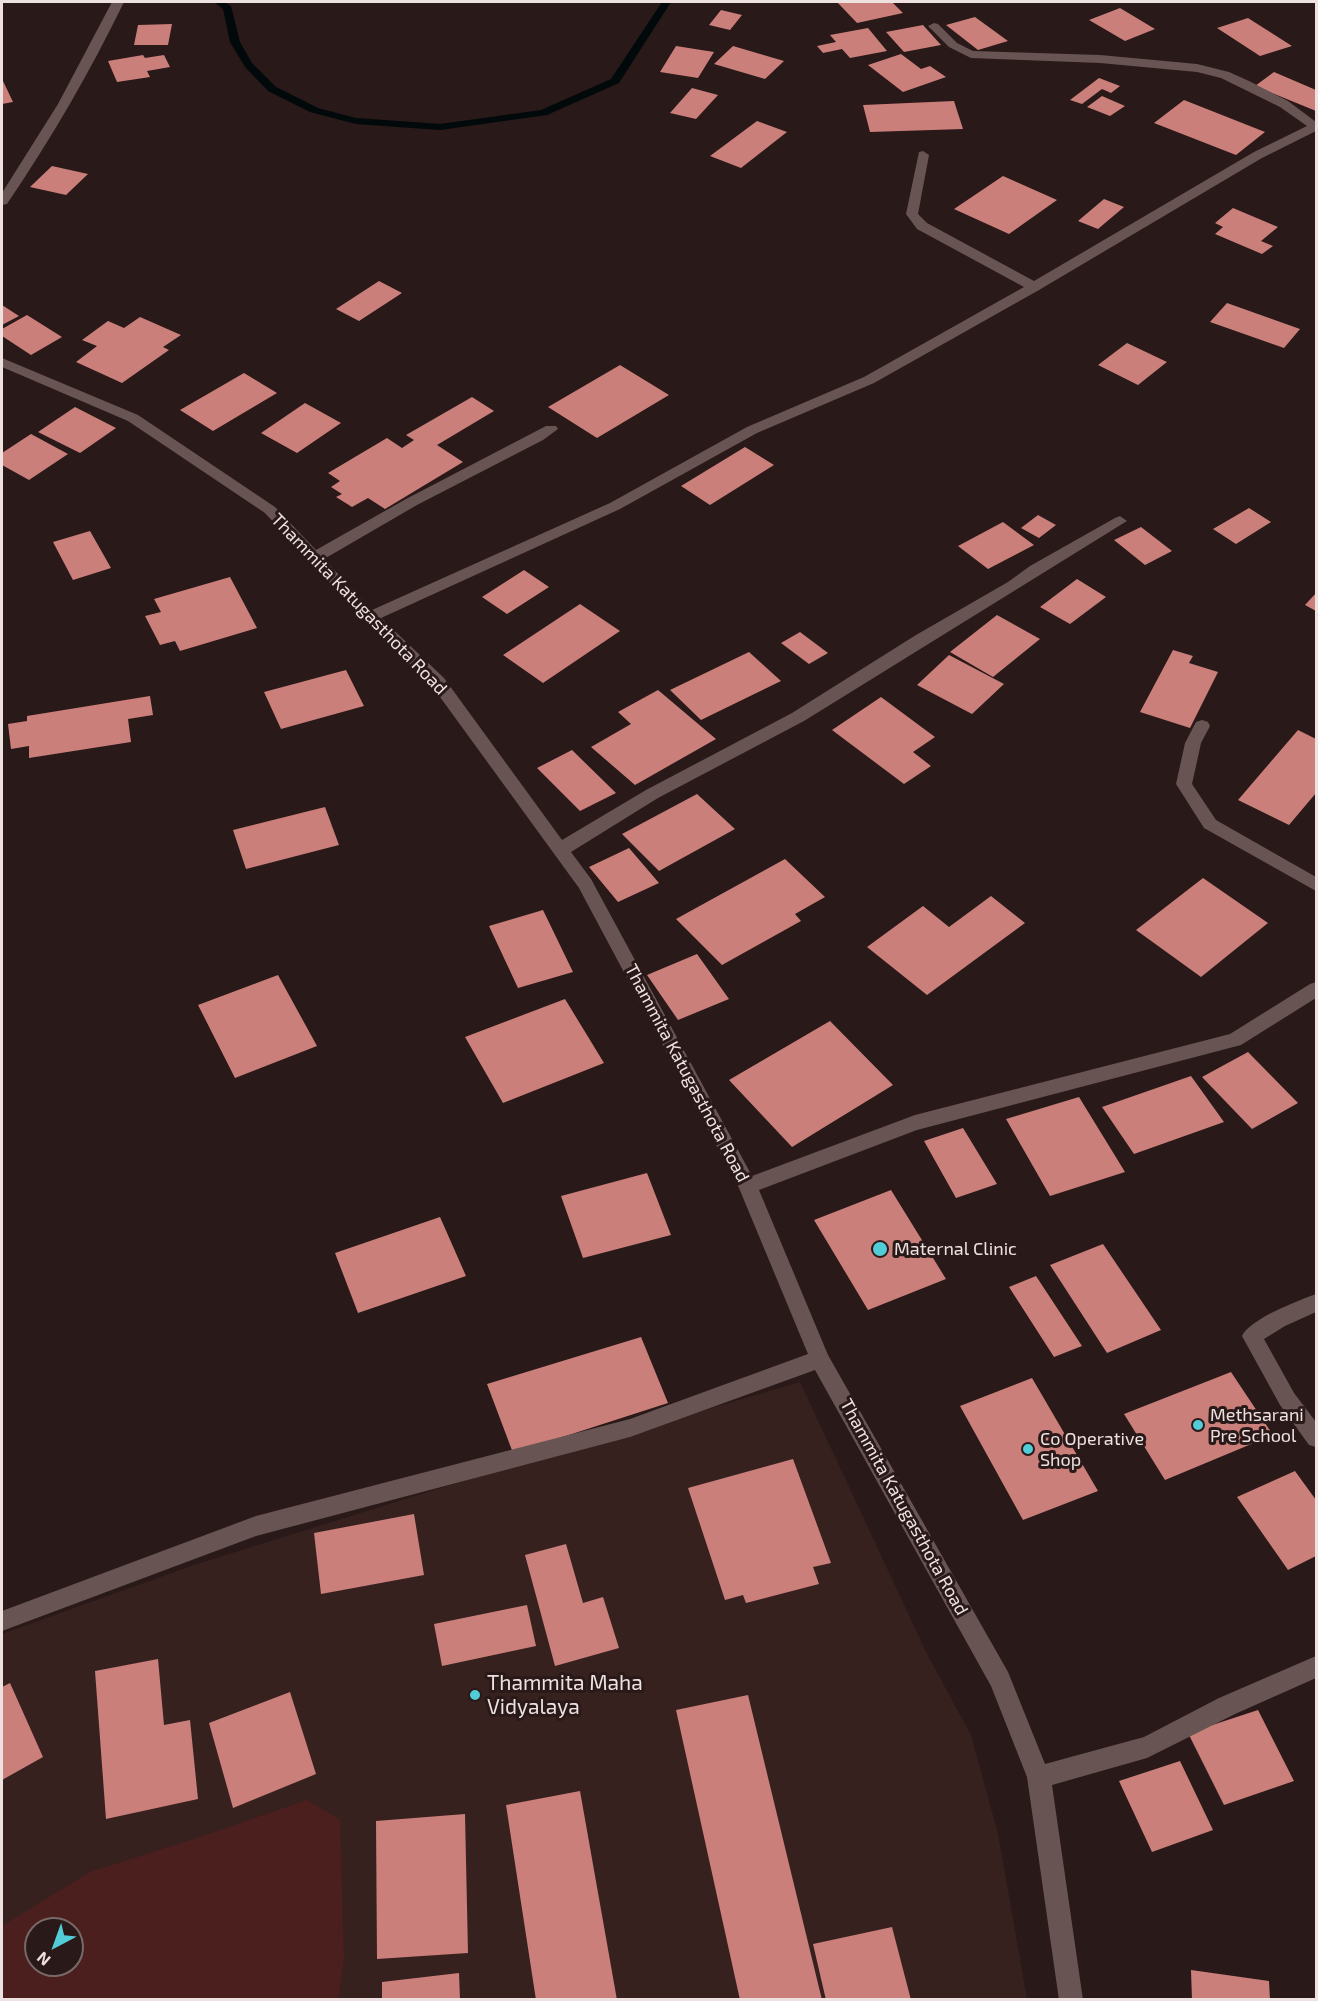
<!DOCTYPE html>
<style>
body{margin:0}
#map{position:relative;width:1318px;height:2001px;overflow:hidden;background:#291918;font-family:"Exo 2",sans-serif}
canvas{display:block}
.frame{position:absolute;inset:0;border:3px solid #ede2e0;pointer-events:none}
.north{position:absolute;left:24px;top:1917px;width:60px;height:60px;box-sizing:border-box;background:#291918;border:2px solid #776968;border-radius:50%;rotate:221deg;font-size:16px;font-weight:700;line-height:24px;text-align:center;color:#ede2e0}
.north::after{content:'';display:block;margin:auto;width:21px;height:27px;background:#52ccd6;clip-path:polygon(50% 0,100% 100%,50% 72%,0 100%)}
</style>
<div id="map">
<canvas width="1318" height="2001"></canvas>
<div class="frame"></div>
<div class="north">N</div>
</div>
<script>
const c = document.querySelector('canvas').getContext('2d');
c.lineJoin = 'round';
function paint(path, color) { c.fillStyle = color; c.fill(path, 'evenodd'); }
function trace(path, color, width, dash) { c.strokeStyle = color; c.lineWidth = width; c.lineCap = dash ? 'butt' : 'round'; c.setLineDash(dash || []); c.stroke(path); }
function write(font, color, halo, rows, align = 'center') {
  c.font = font + ' "Exo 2",sans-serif'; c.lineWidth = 6; c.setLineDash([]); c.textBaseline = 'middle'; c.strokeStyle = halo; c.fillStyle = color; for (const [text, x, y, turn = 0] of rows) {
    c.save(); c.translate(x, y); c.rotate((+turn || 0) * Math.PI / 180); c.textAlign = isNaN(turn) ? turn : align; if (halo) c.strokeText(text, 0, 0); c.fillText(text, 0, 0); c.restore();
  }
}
const built = new Path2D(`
 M800 1382 927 1654 971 1735 998 1834 1027 1999 2 2000V1634L194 1565 447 1486ZM36 1929H72V1965H36Z`);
const green = new Path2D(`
 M307 1800 340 1820 344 1959 338 1999H2V1926L90 1872 197 1838ZM36 1929H72V1965H36Z`);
const stream = new Path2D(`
 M214 2H224L231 6 240 42 252 63 276 87 318 108 356 118 440 124 541 110 611 79 662 2H671L619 83 547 115 440 130 356 124 310 112 268 91 245 67 230 42 223 9Z`);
const building = new Path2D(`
 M837 2H892L903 13 857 23Z
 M1120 8 1155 29 1125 41 1089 20Z
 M721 10 742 15 730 30 709 25Z
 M975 17 1008 41 978 50 946 25Z
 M1248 18 1292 46 1260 56 1217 28Z
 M172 24 168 45H134L138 25Z
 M923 25 941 45 904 52 886 32Z
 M868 28 887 51 850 58 842 49 823 53 817 46 836 42 830 35Z
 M676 46 714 52 698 78 660 72Z
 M733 46 784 61 765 79 714 64Z
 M901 54 921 69 930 66 946 77 903 92 868 65Z
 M143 55 145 58 164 55 170 67 147 71 150 77 117 82 108 61Z
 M1274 72 1316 90V111L1255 86Z
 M1099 78 1120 86 1111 93 1102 89 1082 104 1070 100Z
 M2 81H3L13 102 2 104Z
 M692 88 718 95 696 119 670 113Z
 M1102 96 1125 106 1110 116 1087 107Z
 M1184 100 1265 132 1236 155 1154 123Z
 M954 101 963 129 870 132 863 105Z
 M757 121 787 132 741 168 710 156Z
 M52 166 88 174 66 195 30 187Z
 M1003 176 1057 200 1009 234 954 209Z
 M1104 199 1124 207 1098 229 1078 221Z
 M1233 208 1278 227 1261 241 1273 246 1262 254 1215 234 1223 227 1215 223Z
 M379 281 402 293 359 321 336 309Z
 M1227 303 1300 329 1284 348 1210 322Z
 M2 305 19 316 2 325Z
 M27 315 62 337 31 355 2 336V329Z
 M140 317 181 335 163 347 169 350 122 383 76 362 97 346 82 340 108 321 124 328Z
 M1127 343 1167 362 1138 385 1098 365Z
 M620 365 669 395 597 438 548 407Z
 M244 373 277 393 213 431 180 410Z
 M472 397 494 411 437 445 463 462 385 509 368 498 352 507 336 497 342 494 331 487 340 481 328 473 387 438 402 448 414 440 406 435Z
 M305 403 341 423 297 453 261 433Z
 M75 407 116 428 80 453 38 432Z
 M31 434 68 454 29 480 2 465V453Z
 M745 447 774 465 710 505 681 486Z
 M1249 508 1271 522 1236 544 1213 529Z
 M1038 515 1056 525 1039 538 1021 528Z
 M1003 522 1034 545 988 569 958 546Z
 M1141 527 1172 551 1145 565 1114 540Z
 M90 531 111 568 73 580 53 542Z
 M524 570 549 587 507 614 482 597Z
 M230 577 257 628 180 651 175 641 160 645 145 616 161 612 154 599Z
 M1077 579 1106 597 1070 624 1040 607Z
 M1316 593V611L1305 605Z
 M580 604 620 631 543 683 503 655Z
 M997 615 1040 639 993 677 950 652Z
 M800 632 828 653 809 664 781 643Z
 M1173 650 1193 656 1189 663 1218 672 1190 728 1140 712Z
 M749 652 781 681 701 720 670 690Z
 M949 655 1004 684 972 714 917 685Z
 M346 670 364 706 281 729 264 692Z
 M658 690 716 739 635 785 591 747 631 724 618 712Z
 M150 696 153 715 128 719 131 742 29 758V746L11 749 8 724 27 721V716Z
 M881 697 935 737 913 752 931 766 904 784 832 730Z
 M1298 730 1316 739V793L1289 825 1238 800Z
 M572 750 616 793 580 811 537 768Z
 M697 794 735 829 659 871 622 834Z
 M325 807 339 845 246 869 233 830Z
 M629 848 659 883 618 902 589 867Z
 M785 859 825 897 795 914 801 921 722 965 676 919Z
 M1203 878 1268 923 1201 977 1136 930Z
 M991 896 1025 923 927 995 867 947 923 906 949 927Z
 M543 910 573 972 518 988 489 926Z
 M697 954 729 999 678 1020 647 975Z
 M278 975 317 1046 235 1078 198 1005Z
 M565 999 604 1063 503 1103 465 1037Z
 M830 1021 893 1085 792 1147 729 1080Z
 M1248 1052 1298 1103 1252 1129 1202 1077Z
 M1191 1076 1224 1122 1134 1154 1102 1107Z
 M1079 1097 1125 1172 1050 1196 1006 1119Z
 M963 1128 997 1184 956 1198 924 1141Z
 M647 1173 671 1235 583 1258 561 1196Z
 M891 1190 946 1279 868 1310 814 1220Z
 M440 1217 466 1276 358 1313 335 1253Z
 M1103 1244 1161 1330 1107 1353 1050 1265Z
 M1036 1276 1082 1346 1054 1357 1009 1287Z
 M641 1337 668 1403 513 1453 487 1384Z
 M1231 1372 1273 1435 1165 1480 1124 1414Z
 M1032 1378 1098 1491 1023 1520 960 1406Z
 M793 1459 831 1563 813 1567 819 1584 746 1603 743 1595 725 1600 688 1488Z
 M1295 1471 1316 1500V1556L1288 1570 1237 1497Z
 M414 1514 424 1575 321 1594 314 1533Z
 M566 1544 583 1603 603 1597 619 1648 555 1666 525 1555Z
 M527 1605 536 1646 442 1666 434 1624Z
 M158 1659 164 1725 190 1720 198 1799 106 1819 95 1671Z
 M10 1683 43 1757 2 1780V1687Z
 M290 1692 316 1774 233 1808 209 1723Z
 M748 1695 822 2000H740L676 1710Z
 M1258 1710 1294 1781 1224 1805 1188 1733Z
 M1180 1761 1213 1830 1152 1852 1119 1781Z
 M580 1791 617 2000H536L506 1805Z
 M465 1814 468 1953 377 1959 376 1821Z
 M892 1927 911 2000H826L813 1944Z
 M1191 1970 1269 1981 1270 2000H1192Z
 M459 1973 460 2000H382V1982Z`);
const minor = new Path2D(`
 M112 2H124C90 72 51 139 7 204L2 205V193L58 104Z
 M934 23 938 24 957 43 973 51 1100 55 1197 64 1229 72 1249 81 1288 101 1316 122V131L1262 158 1039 290 874 383 757 433 620 509 381 618 444 678 562 840 646 790 792 713 916 635 1008 582 1030 566 1115 518 1120 516 1127 521 804 721 658 798 571 852 591 879 752 1176 915 1115 1230 1034 1310 984 1316 982V998L1241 1045 917 1130 759 1190 828 1355 1008 1672 1045 1764 1144 1737 1219 1698 1316 1656V1678L1235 1714 1147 1758 1052 1785 1083 2000H1059L1027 1777 991 1686 815 1370 630 1437 256 1536 2 1631V1611L256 1516 630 1419 808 1354 739 1188 579 888 432 686 365 621 265 513 128 421 2 367V358L138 415 275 507 316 550 406 499 546 426H556L558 429 543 440 417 505 324 559 372 610 610 503 747 427 864 377 1024 287 917 229 906 214 919 152 923 151 929 155 918 214 927 223 1034 281 1254 152 1307 126 1280 107 1221 78 1197 72 1100 63 971 58 949 47 928 26Z
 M1202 720 1208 722 1210 726 1201 743 1192 784 1216 820 1316 877V891L1204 828 1176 784 1185 743 1196 722Z
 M1316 1294V1312L1285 1326 1264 1339 1294 1393 1316 1422V1447L1309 1445 1280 1405 1242 1336C1250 1319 1297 1301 1316 1294Z`);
const markers = [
 [880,1249,8,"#52ccd6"],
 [1198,1425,6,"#52ccd6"],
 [1028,1449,6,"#52ccd6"],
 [475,1695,6,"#52ccd6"]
];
const streetNames = [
 ["Thammita Katugasthota Road",359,604,46],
 ["Thammita Katugasthota Road",687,1073,62],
 ["Thammita Katugasthota Road",904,1507,61]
];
const poiNames = [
 ["Maternal Clinic",894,1249],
 ["Methsarani",1210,1415],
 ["Pre School",1210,1436],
 ["Co Operative",1040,1439],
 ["Shop",1040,1460]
];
const nearPoinames = [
 ["Thammita Maha",487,1683],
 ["Vidyalaya",487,1707]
];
paint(built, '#37211f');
paint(green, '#4b1f1d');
paint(stream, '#01090b');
paint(building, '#cb7f7a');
paint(minor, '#685553');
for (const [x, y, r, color] of markers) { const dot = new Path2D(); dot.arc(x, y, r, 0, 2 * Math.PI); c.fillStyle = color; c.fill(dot); trace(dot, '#291918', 2); }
write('18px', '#ede2e0', '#291918', streetNames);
write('18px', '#ede2e0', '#291918', poiNames, 'left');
write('21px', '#ede2e0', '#291918', nearPoinames, 'left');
</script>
